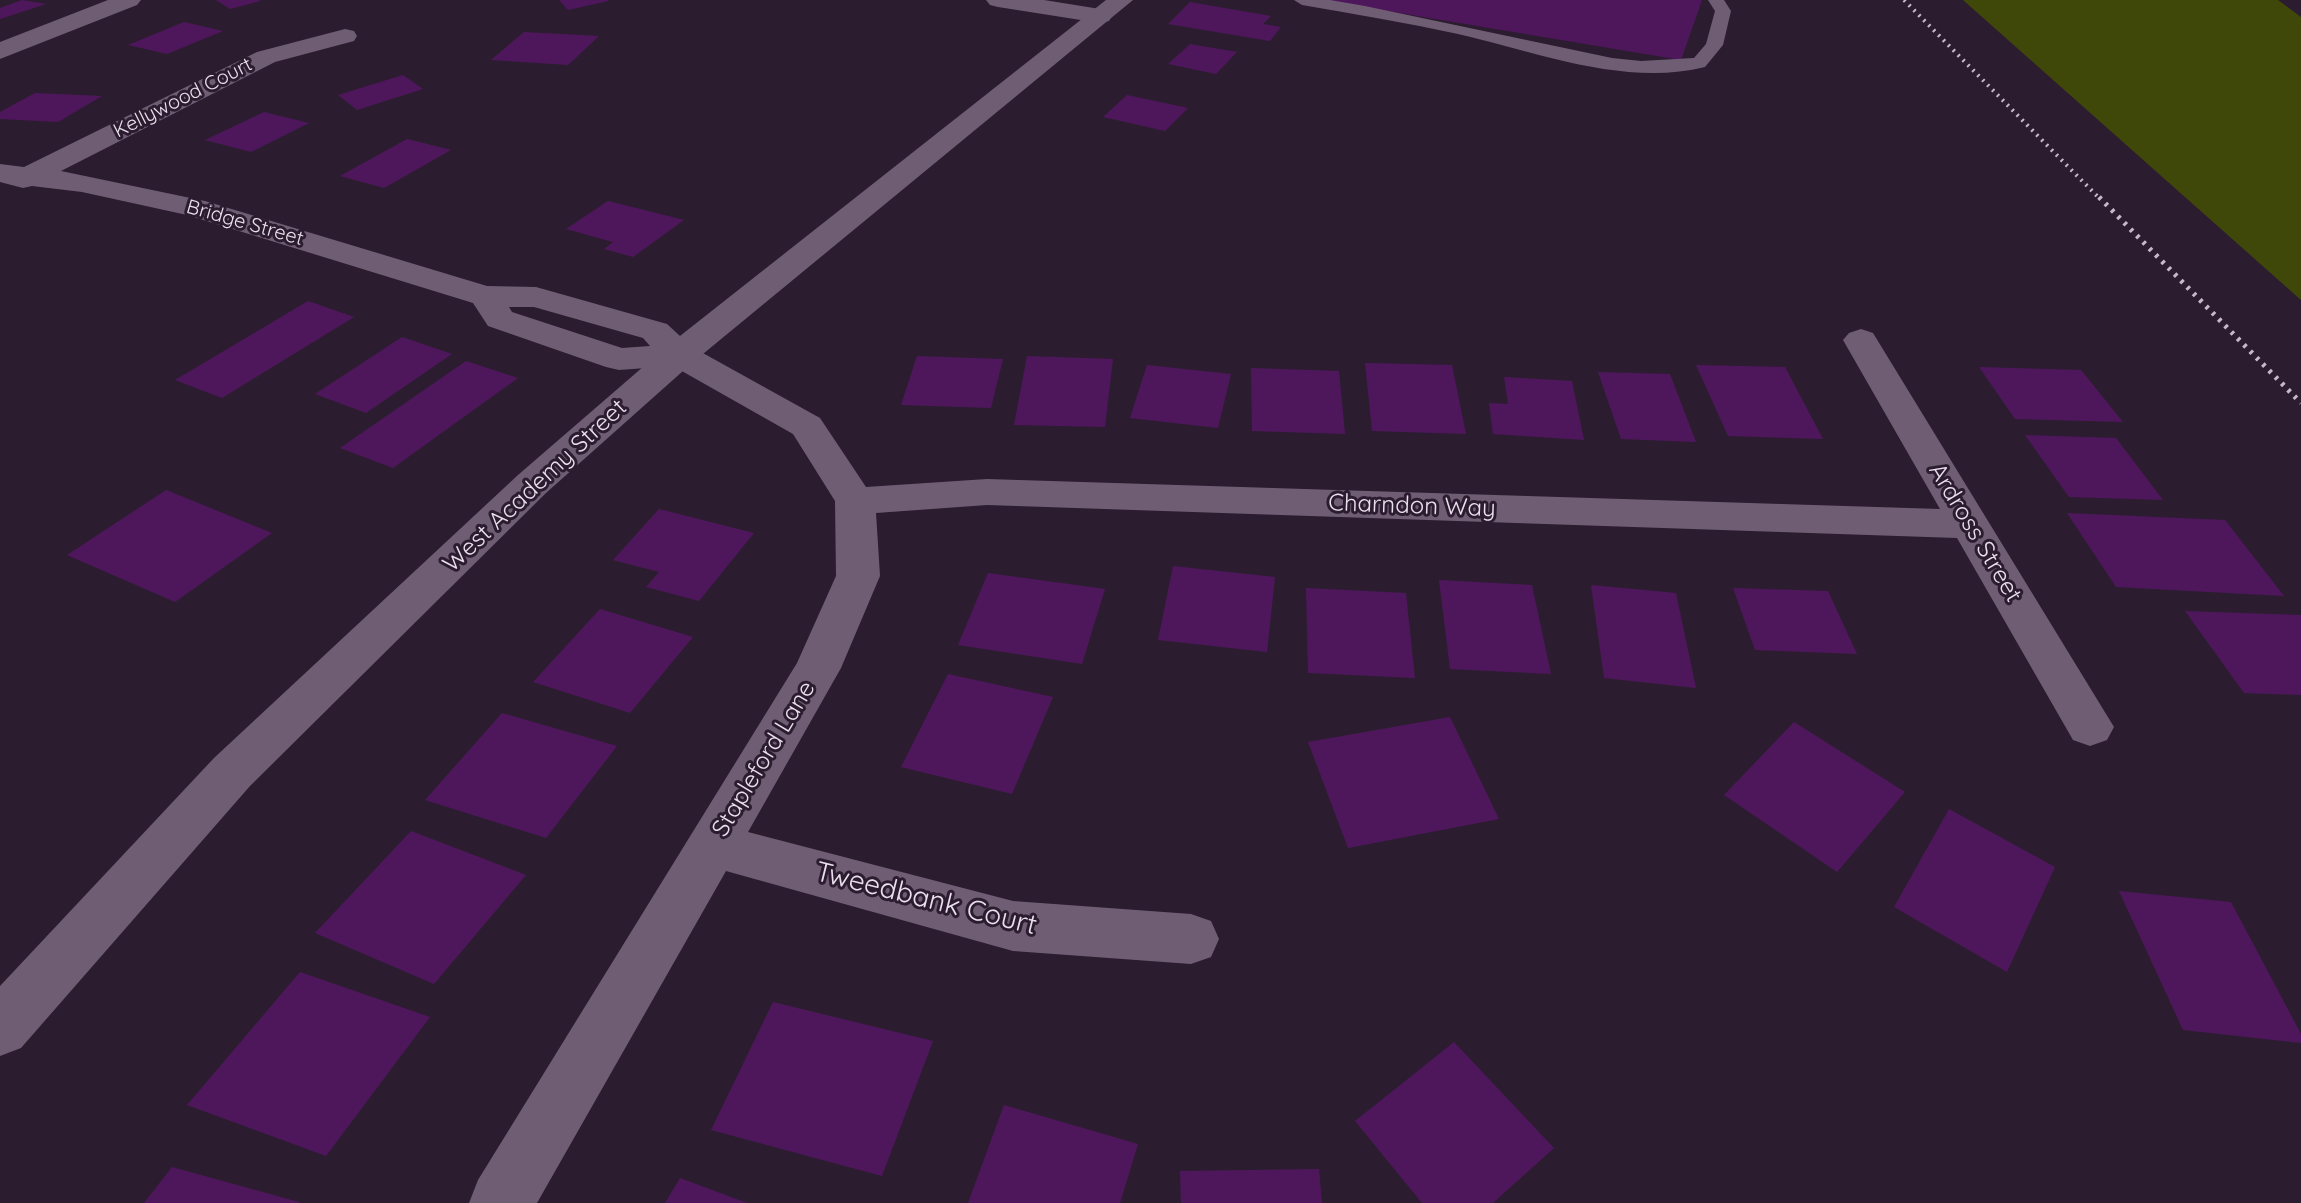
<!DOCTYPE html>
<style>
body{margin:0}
canvas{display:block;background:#2c1c30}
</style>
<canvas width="2301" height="1203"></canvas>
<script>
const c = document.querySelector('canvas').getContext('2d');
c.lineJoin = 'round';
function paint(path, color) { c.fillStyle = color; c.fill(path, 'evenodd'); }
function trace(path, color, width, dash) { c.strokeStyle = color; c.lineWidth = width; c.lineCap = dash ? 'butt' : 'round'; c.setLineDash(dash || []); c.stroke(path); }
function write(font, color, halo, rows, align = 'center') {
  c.font = font + ' Quicksand,sans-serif'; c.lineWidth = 6; c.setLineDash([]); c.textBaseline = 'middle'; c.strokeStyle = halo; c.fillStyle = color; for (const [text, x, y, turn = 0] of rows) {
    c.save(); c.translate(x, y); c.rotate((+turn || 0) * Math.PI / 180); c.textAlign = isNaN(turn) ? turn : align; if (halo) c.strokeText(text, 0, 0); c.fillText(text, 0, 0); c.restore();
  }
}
const green = new Path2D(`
 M1963 0H2278L2301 17V300Z`);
const building = new Path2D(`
 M22 0 46 4 0 19V8Z
 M216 0H260V1L230 9Z
 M559 0H608V1L568 10Z
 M1322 0H1702L1681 60Z
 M1190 2 1271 16 1263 24 1281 27 1270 41 1168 24Z
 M184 22 223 31 167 54 128 45Z
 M524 32 599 36 568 65 491 60Z
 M1190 44 1237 52 1216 74 1168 64Z
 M403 75 423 89 357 110 338 95Z
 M35 93 102 96 58 122 0 119V112Z
 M1127 95 1188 108 1165 131 1103 117Z
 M264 112 309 123 251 152 205 140Z
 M407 139 451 150 384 188 340 176Z
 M608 201 684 220 633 257 604 249 613 242 566 229Z
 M308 301 354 317 222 398 175 380Z
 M402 337 452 354 366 413 315 394Z
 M917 356 1003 359 991 408 901 405Z
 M1027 356 1113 359 1105 427 1014 425Z
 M466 361 518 378 393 468 340 448Z
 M1365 363 1452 365 1466 434 1372 431Z
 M1147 365 1231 374 1218 428 1130 418Z
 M1696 365 1785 367 1823 439 1728 436Z
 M1979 367 2081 370 2123 422 2015 419Z
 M1251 368 1339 371 1345 434 1252 431Z
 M1598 372 1670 374 1696 442 1621 439Z
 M1504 377 1572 381 1584 440 1493 434 1489 403 1508 404Z
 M2025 435 2116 438 2163 500 2069 497Z
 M166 490 272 533 175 602 67 555Z
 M659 509 754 533 699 601 646 587 659 572 613 560Z
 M2067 513 2225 520 2284 596 2116 587Z
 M1173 566 1275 577 1267 652 1158 640Z
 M988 573 1105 589 1082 664 958 645Z
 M1439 580 1532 585 1551 674 1450 669Z
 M1591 585 1676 593 1696 688 1604 678Z
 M1306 588 1406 593 1415 678 1308 673Z
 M1733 588 1828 591 1857 654 1755 650Z
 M600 609 693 637 630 713 533 682Z
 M2185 611 2301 615V695L2244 693Z
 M948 674 1053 697 1012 794 901 767Z
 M502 713 617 746 546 838 425 800Z
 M1450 717 1499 819 1348 848 1308 742Z
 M1794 722 1905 792 1837 872 1724 795Z
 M1949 809 2055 867 2007 972 1894 907Z
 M411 831 526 875 434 984 315 933Z
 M2119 891 2231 902 2301 1034V1043L2183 1030Z
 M300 972 430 1017 326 1156 187 1105Z
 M773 1002 933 1041 882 1176 711 1130Z
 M1454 1042 1554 1148 1493 1203H1422L1355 1121Z
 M1004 1105 1138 1144 1120 1203H968Z
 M172 1167 299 1202V1203H144Z
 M1319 1169 1322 1203H1181L1180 1171Z
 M680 1178 747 1203H665Z`);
const lane = new Path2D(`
 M1294 0H1330L1365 6 1612 58 1641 61 1694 58 1706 44 1715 11 1708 0H1724L1731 11 1723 45 1705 67C1625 87 1536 52 1458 34 1407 23 1354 14 1302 5Z`);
const street = new Path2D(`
 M108 0H141L137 5 0 59V42Z
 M986 0H1044L1100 9 1109 11 1112 16 1109 21 1100 23 998 7 990 5Z
 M345 29 354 31 357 36 354 41 275 62 61 171 205 201 487 286 536 287 667 324 692 347 820 418 866 487 987 479 1940 509 1843 340 1849 333 1861 329 1873 333 2114 727 2107 740 2090 746 2073 740 1957 538 987 505 876 513 880 576 841 668 748 832 1013 901 1191 914 1211 921 1219 939 1211 957 1191 964 1013 951 726 871 537 1203H469L478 1180 797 663 836 576 835 501 793 434 673 366 619 370 606 367 488 326 473 303 187 215 82 192 32 186 23 188 0 182V164L24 167 257 52ZM509 307H534L643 338 650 346 622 348 512 312Z`);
const secondary = new Path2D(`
 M1106 0H1133L692 363 546 493 250 786 21 1048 0 1056V986L214 758 518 475 666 347Z`);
const railFar1 = new Path2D(`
 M1904 0 2100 199`);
const rail = new Path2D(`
 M2099 197 2301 403`);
const farStreetnames = [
 ["Kellywood Court",183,98,-27],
 ["Bridge Street",245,223,16]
];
const streetNames = [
 ["West Academy Street",535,486,-43],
 ["Charndon Way",1412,506,2],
 ["Ardross Street",1975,533,59],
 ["Stapleford Lane",764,759,-59]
];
const nearStreetnames = [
 ["Tweedbank Court",926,899,14]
];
paint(green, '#404809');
paint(building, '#4e175c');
paint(lane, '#6f5d74');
paint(street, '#6f5d74');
paint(secondary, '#6f5d74');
trace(railFar1, '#c5bac8', 4, [2, 5]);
trace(rail, '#c5bac8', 5, [3, 6]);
write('20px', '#eae0ed', '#2c1c30', farStreetnames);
write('24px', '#eae0ed', '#2c1c30', streetNames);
write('28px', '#eae0ed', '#2c1c30', nearStreetnames);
</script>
